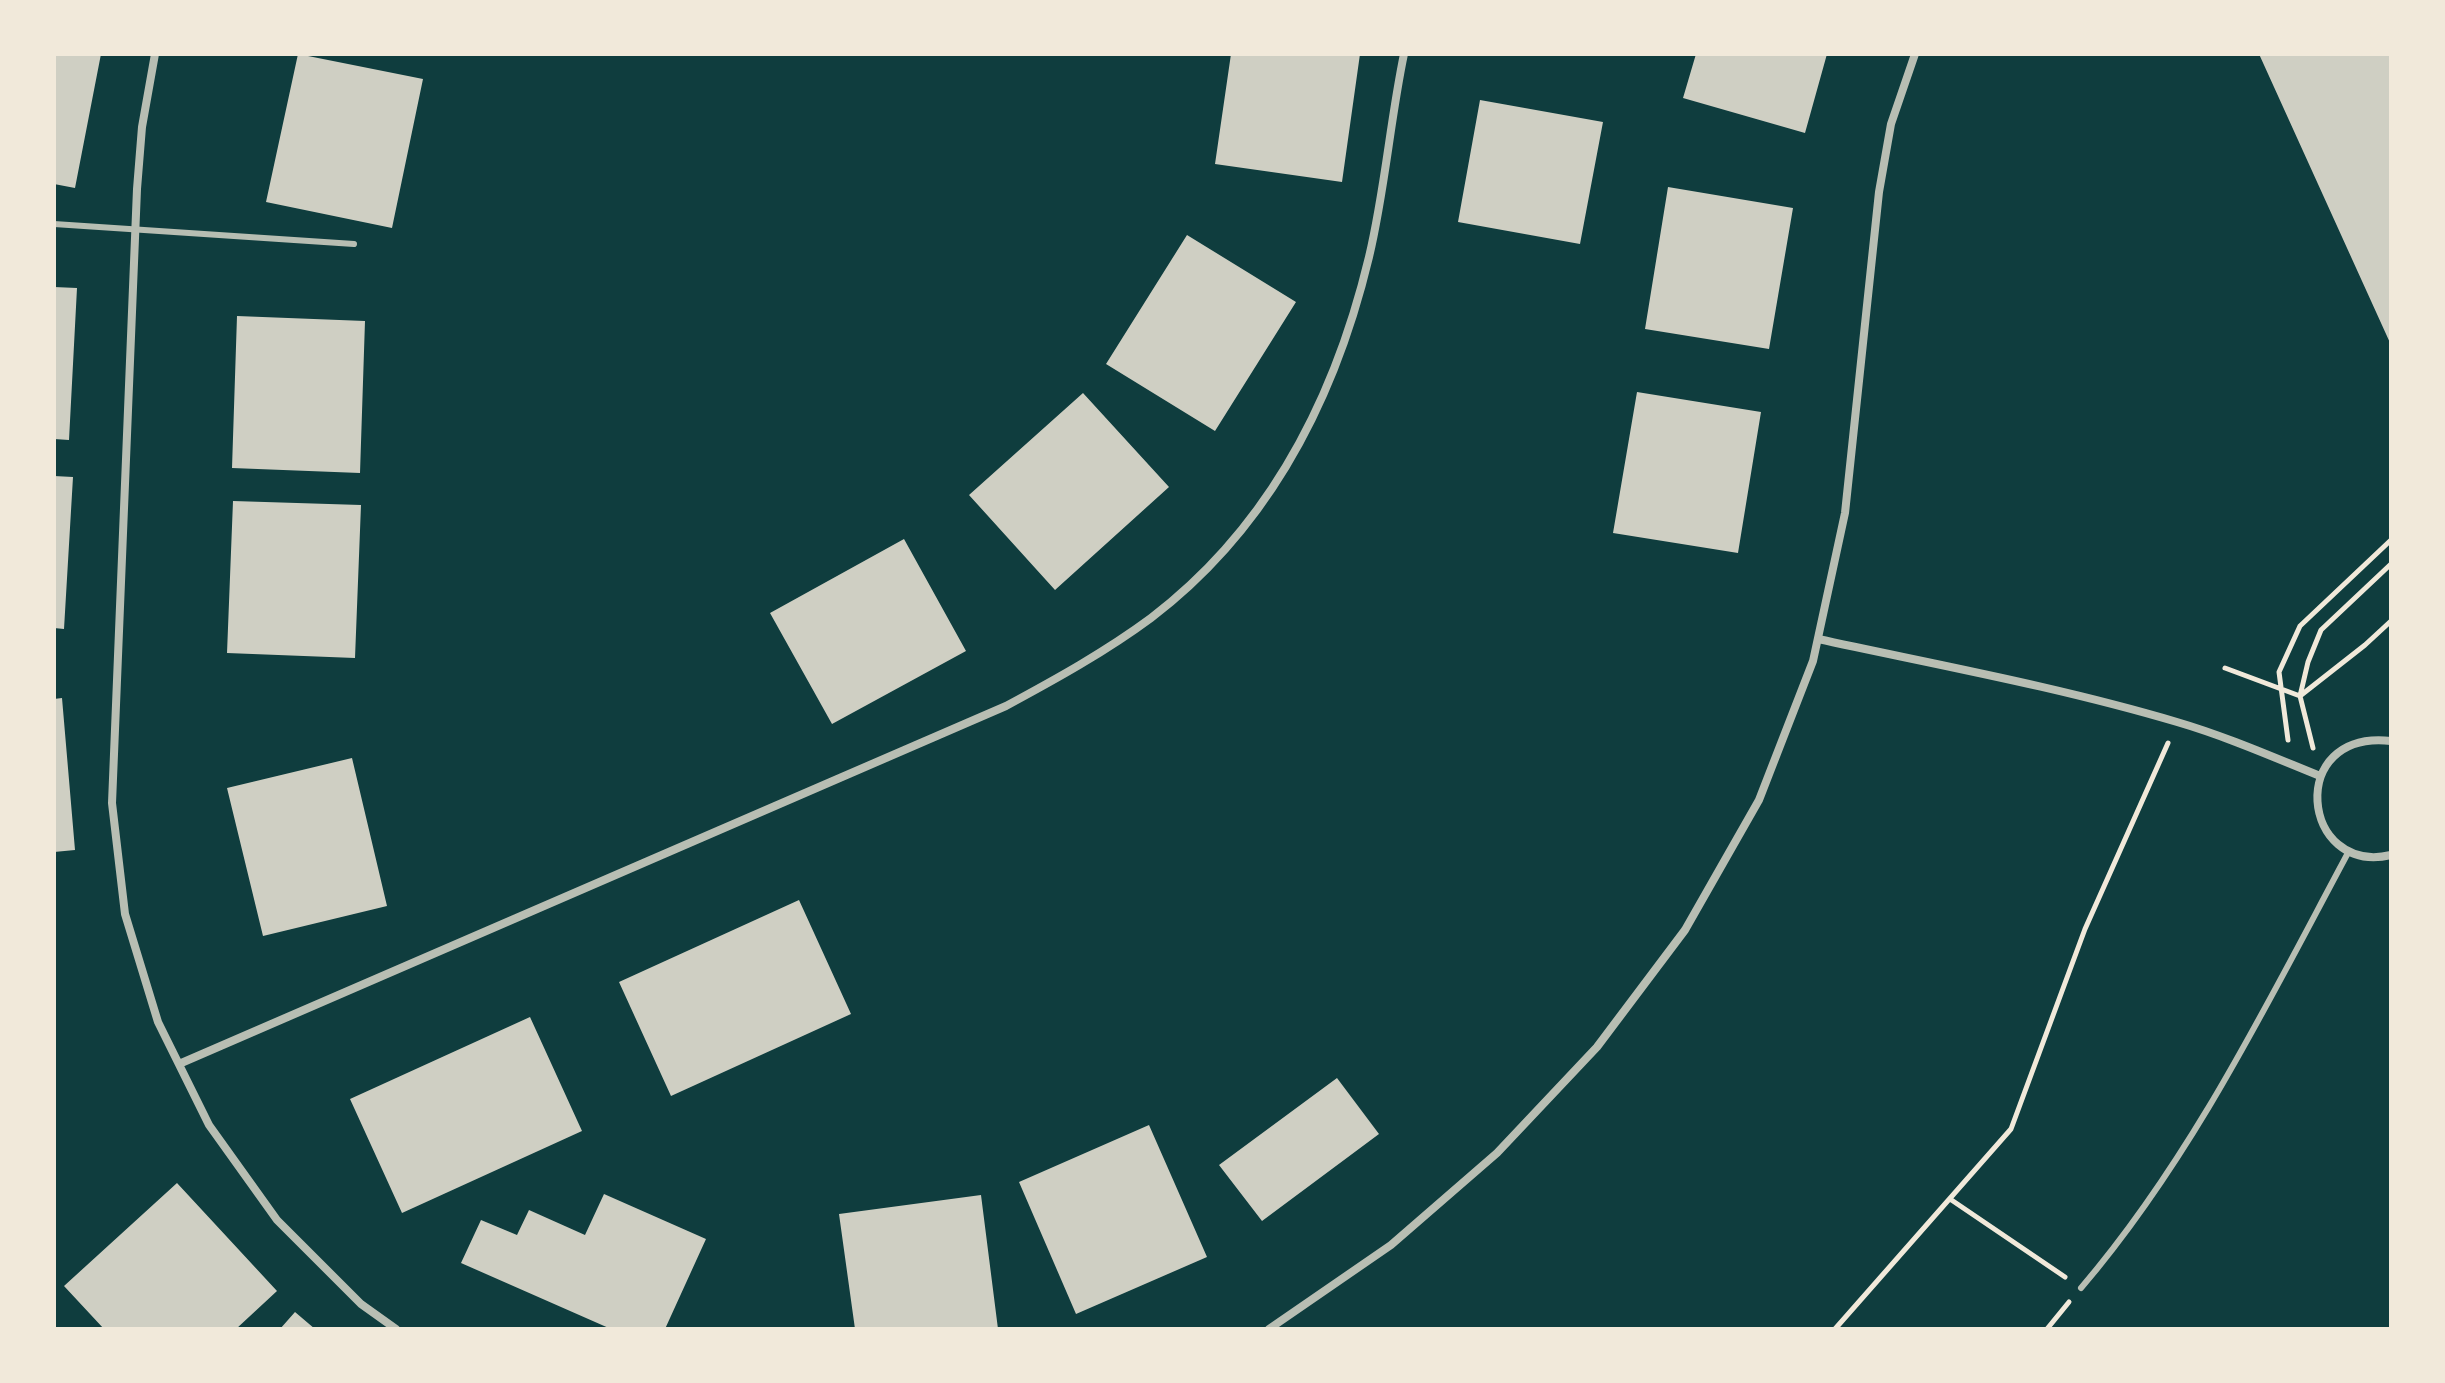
<!DOCTYPE html>
<style>
body{margin:0}
#map{position:relative;width:2445px;height:1383px;overflow:hidden;background:#0f3d3e;font-family:"Noto Sans",sans-serif}
canvas{display:block}
.frame{position:absolute;inset:0;border:56px solid #f1e9da;pointer-events:none}
</style>
<div id="map">
<canvas width="2445" height="1383"></canvas>
<div class="frame"></div>
</div>
<script>
const c = document.querySelector('canvas').getContext('2d');
c.lineJoin = 'round';
function paint(path, color) { c.fillStyle = color; c.fill(path, 'evenodd'); }
function trace(path, color, width, dash) { c.strokeStyle = color; c.lineWidth = width; c.lineCap = dash ? 'butt' : 'round'; c.setLineDash(dash || []); c.stroke(path); }
const building = new Path2D(`
 M54 54H101L75 188 54 184Z
 M298 54 423 79 392 228 266 202Z
 M1231 54H1360L1342 182 1215 164Z
 M1696 54H1827L1805 133 1683 98Z
 M2259 54H2391V345Z
 M1480 100 1603 122 1580 244 1458 222Z
 M1668 187 1793 208 1769 349 1645 329Z
 M1187 235 1296 302 1215 431 1106 364Z
 M54 287 77 288 69 440 54 439Z
 M237 316 365 321 360 473 232 468Z
 M1637 392 1761 412 1738 553 1613 533Z
 M1083 393 1169 487 1055 590 969 495Z
 M54 476 73 477 64 629 54 628Z
 M233 501 361 505 355 658 227 653Z
 M904 539 966 651 832 724 770 613Z
 M62 698 75 850 54 852V699Z
 M352 758 387 906 263 936 227 788Z
 M799 900 851 1014 671 1096 619 982Z
 M530 1017 582 1131 402 1213 350 1099Z
 M1337 1078 1379 1134 1262 1221 1219 1165Z
 M1149 1125 1207 1257 1076 1314 1019 1182Z
 M177 1183 277 1291 236 1329H104L64 1286Z
 M604 1194 706 1239 665 1329H611L461 1263 481 1220 517 1235 529 1210 585 1235Z
 M981 1195 998 1329H855L839 1214Z
 M295 1312 315 1329H280Z`);
const path = new Path2D(`
 M2225 668 2300 696 2365 645 2391 621
 M2288 740 2279 672 2300 626 2391 540
 M2313 748 2300 696 2308 662 2321 630 2391 564
 M1950 1199 2065 1277
 M1835 1329 2011 1129 2085 929 2168 743
 M2047 1329 2069 1302`);
const service = new Path2D(`
 M54 224 354 244
 M2081 1288C2192 1158 2268 1002 2349 851`);
const minor = new Path2D(`
 M155 54 142 127 137 189 112 803 125 914 158 1022 209 1125 277 1220 361 1304 396 1329
 M1818 639C1938 665 2059 687 2177 722 2225 736 2273 757 2320 776
 M2391 741C2285 729 2301 876 2391 855
 M179 1064 1006 706C1056 679 1105 652 1151 618 1269 528 1335 399 1369 257 1385 190 1390 121 1404 54
 M1269 1329 1391 1245 1497 1153 1597 1047 1685 930 1759 800 1813 661 1845 513 1879 192 1891 124 1915 54`);
paint(building, '#cfcfc3');
trace(path, '#f1e9da', 5);
trace(service, '#b8beb3', 6);
trace(minor, '#b8beb3', 8);
</script>
